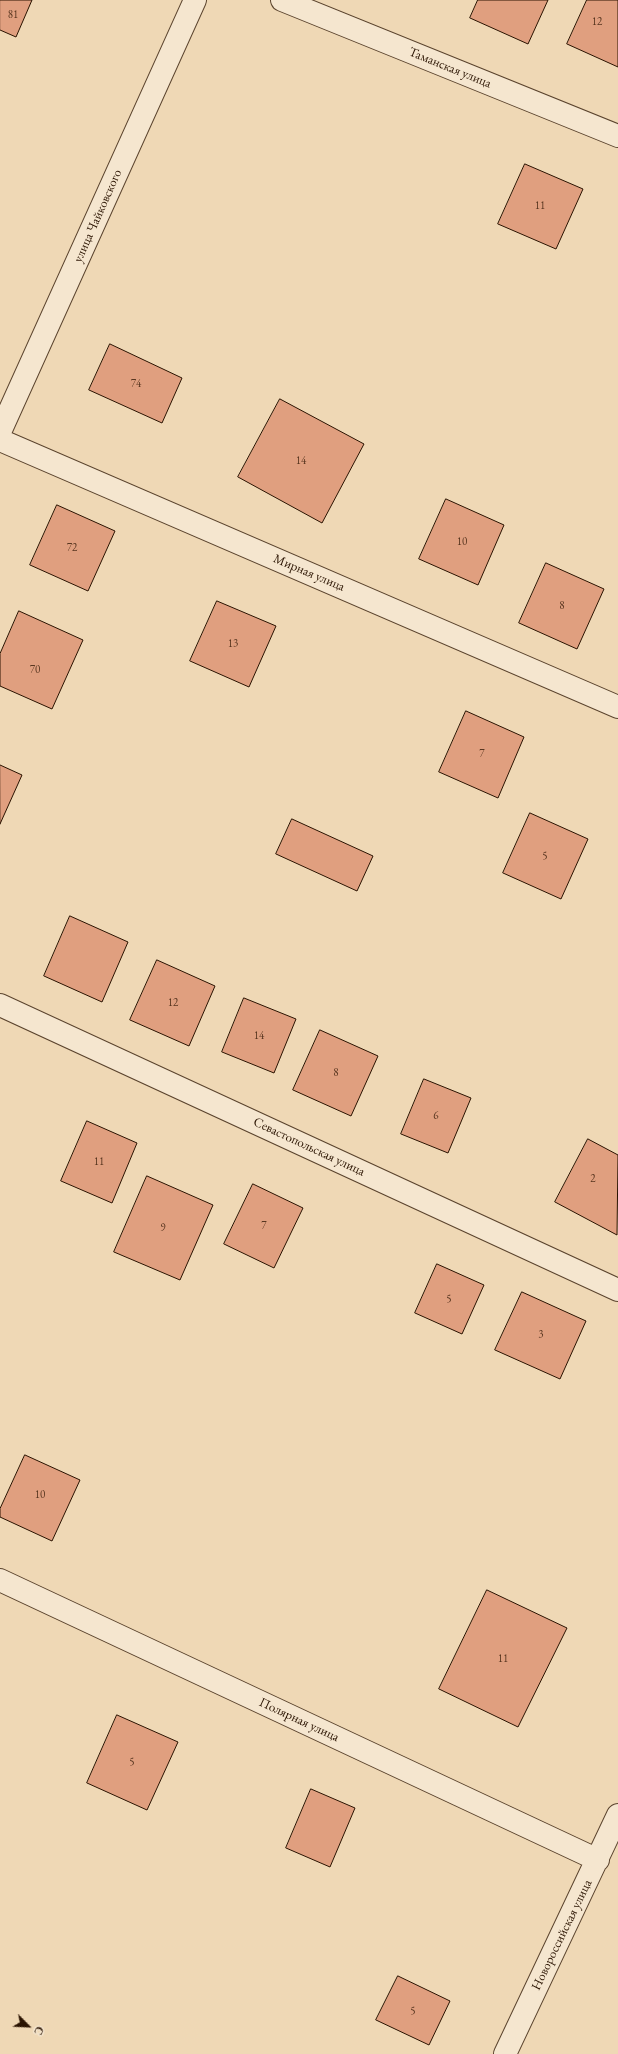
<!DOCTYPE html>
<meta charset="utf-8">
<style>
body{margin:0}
#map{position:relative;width:618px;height:2054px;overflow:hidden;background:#efd8b5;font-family:"EB Garamond",serif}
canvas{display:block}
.north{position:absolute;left:8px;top:2006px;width:40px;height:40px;-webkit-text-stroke:3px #f5e6cf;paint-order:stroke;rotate:114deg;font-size:11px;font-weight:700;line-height:16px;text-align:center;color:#2a1301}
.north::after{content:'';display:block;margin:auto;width:14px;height:18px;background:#2a1301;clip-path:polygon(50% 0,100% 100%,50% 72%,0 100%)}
</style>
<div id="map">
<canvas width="618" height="2054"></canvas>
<div class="north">С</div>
</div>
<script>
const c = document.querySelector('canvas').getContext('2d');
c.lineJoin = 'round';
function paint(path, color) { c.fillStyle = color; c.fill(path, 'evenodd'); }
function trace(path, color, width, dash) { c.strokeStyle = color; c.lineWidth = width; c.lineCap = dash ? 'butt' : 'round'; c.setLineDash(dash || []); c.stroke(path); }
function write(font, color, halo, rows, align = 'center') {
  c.font = font + ' "EB Garamond",serif'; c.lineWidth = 3.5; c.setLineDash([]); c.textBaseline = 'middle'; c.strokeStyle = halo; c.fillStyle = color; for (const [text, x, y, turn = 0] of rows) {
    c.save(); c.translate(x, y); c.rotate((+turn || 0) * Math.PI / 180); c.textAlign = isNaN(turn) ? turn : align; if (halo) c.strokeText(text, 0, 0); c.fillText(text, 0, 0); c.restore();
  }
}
const building = new Path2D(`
 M0 0H32L16 37 0 30Z
 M478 0H548L528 44 470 18Z
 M587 0H618V67L567 44Z
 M525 164 583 189 556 249 498 224Z
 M110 344 182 378 162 423 89 390Z
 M280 399 364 444 322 523 238 477Z
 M446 499 504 525 478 585 419 559Z
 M57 505 115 531 88 591 30 565Z
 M546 563 604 589 577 649 519 623Z
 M217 601 276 626 249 687 190 661Z
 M19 611 83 640 52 709 0 686V654Z
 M466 711 524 737 498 798 439 772Z
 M0 765 22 775 0 824Z
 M530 813 588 839 561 899 503 873Z
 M292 819 373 856 357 891 276 854Z
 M70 916 128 942 102 1002 44 976Z
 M157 960 215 986 189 1046 130 1020Z
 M244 998 296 1019 274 1073 222 1052Z
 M320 1030 378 1056 351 1116 293 1090Z
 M424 1079 471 1098 448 1153 401 1134Z
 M87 1121 137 1143 112 1203 61 1181Z
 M588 1139 618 1155 617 1235 555 1202Z
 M147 1176 213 1205 180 1280 114 1252Z
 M253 1184 303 1208 274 1268 224 1244Z
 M437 1264 484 1285 462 1334 415 1313Z
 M522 1292 586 1321 560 1379 495 1350Z
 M25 1455 80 1480 52 1541 0 1517V1509Z
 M487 1590 567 1628 518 1727 439 1689Z
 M117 1715 178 1742 147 1810 87 1783Z
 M311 1789 355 1808 330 1867 286 1848Z
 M398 1976 450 2001 429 2045 376 2020Z`);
const street = new Path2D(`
 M282 0 618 136
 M0 432 195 0
 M0 440 618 707
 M0 1005 618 1290
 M0 1580 598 1860
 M505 2054 618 1815`);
const numberNames = [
 ["81",13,15],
 ["12",597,22],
 ["11",540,206],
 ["74",136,384],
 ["14",301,461],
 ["10",462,542],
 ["72",72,548],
 ["8",562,606],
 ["13",233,644],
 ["70",35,670],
 ["7",482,754],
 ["5",545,856],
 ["12",173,1003],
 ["14",259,1036],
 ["8",336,1073],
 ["6",436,1116],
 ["11",99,1162],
 ["2",593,1179],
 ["7",264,1226],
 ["9",163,1228],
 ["5",449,1299],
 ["3",541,1335],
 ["10",40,1495],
 ["11",503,1659],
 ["5",132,1762],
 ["5",413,2011]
];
const streetNames = [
 ["Таманская улица",450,68,22],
 ["улица Чайковского",98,216,-66],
 ["Мирная улица",309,573,23],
 ["Севастопольская улица",309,1147,25],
 ["Полярная улица",299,1720,25],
 ["Новороссийская улица",562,1935,-64]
];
paint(building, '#e09f7f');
trace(building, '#2a1301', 1);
trace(street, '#5b442e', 24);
trace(street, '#f5e6cf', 22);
write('11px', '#583620', null, numberNames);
write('13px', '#2a1301', '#f5e6cf', streetNames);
</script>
